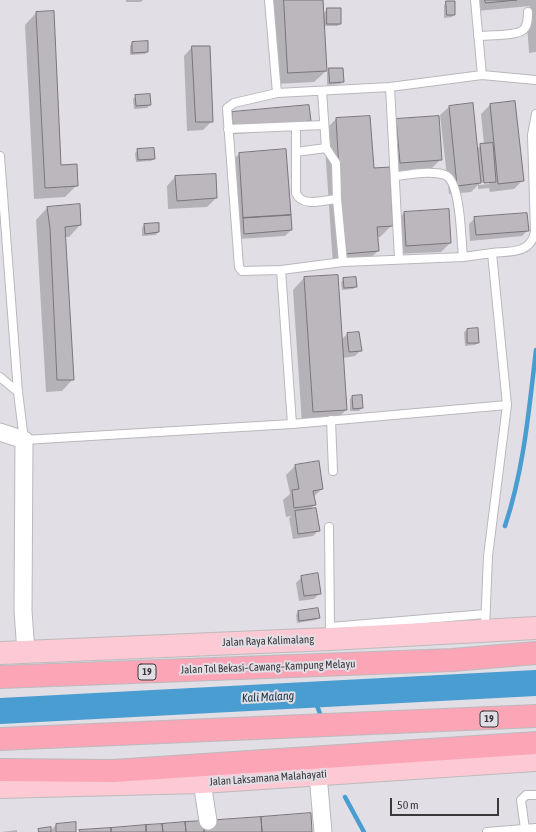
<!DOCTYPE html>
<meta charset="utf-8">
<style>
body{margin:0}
#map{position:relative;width:536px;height:832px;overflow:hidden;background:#e2dee5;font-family:"Asap Condensed",sans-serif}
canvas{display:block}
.scale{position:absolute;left:390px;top:798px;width:109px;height:18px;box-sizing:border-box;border:2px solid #3a383b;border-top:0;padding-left:5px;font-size:12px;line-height:14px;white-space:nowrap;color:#3a383b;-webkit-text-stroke:3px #e2dee5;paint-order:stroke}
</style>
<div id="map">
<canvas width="536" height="832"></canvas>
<div class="scale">50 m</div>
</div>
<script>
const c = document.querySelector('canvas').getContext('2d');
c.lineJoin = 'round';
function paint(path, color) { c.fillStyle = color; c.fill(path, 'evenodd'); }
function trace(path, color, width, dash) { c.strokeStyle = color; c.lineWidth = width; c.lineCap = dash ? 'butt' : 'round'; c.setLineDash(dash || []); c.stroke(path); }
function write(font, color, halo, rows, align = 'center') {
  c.font = font + ' "Asap Condensed",sans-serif'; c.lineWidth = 4; c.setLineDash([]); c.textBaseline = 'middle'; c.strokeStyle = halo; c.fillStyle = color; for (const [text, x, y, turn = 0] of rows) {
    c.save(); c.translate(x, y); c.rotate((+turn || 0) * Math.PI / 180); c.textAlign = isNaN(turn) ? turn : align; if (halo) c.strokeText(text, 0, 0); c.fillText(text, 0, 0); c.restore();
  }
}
const shadow = new Path2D(`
 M126 0H143L141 2H126Z
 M272 0H322L323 14 327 9 340 24 337 26H324L326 71 314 82 276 84Z
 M476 0H536V52L529 53 526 10 530 6 477 11Z
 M447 2 454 15 452 17 444 18V5Z
 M36 13 60 166 77 185 65 197 34 199 25 25Z
 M132 43 147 51 145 54 130 55V46Z
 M192 47 212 121 203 130 187 131 184 56Z
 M329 69 343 81 340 84 327 85V72Z
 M136 96 150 105 147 108 134 109 133 99Z
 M514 102 523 180 514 189 490 192 489 188 478 189V185L471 192 449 194 440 115 449 107 472 104 477 149 481 145 484 144 481 114 490 105ZM489 182V184L479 185V183Z
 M232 113 310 120 301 129 225 135 224 121Z
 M370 117 373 169 392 225 380 237H377L378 251 366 262 333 265 324 131 336 119Z
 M397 120 441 159 432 168 391 172 388 129Z
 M138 150 154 158 151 161 136 162 135 153Z
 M239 154 291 230 285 236 239 239 228 165Z
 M215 175 216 198 207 207 168 209 167 186 175 177Z
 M47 208 80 225 69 237H64L73 379 62 391 46 392 36 220Z
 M404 213 450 243 441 252 397 254 395 222Z
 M475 218 528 230 522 236 470 241 469 224Z
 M158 224V232L156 235 142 236V228L144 225Z
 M304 278 341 340 347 334 361 350 355 356 343 358 346 410 335 421 302 423 293 290Z
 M344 279 356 286 353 289 342 290 341 282Z
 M467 330 478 343 475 345 465 346 464 332Z
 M352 397 362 408 359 411H350V399Z
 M295 466 322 489 313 497 315 505 309 510 319 530 313 536 293 539 289 518 292 516 286 517 283 500 290 494 286 475Z
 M302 577 320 593 314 599 299 601 296 583Z
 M298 612 319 617 316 620 297 623 296 615Z
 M56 825 75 832H37L39 830 50 831Z
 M17 830V832H2Z`);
const stream = new Path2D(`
 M505 526C524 469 529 409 536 350
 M313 695 322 719
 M345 797 364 832`);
const river = new Path2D(`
 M0 711 536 683`);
const building = new Path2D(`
 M284 0H323L327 71 288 73Z
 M485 0H517L486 3Z
 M446 1H455V15H447Z
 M327 8H341V24H327Z
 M54 11 61 165 77 164 78 186 45 188 36 12Z
 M148 41V52L132 53V42Z
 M192 46H210L213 122H196Z
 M329 68H343L344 82 330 83Z
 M150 94 151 105 136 106 135 95Z
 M515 101 524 181 498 184 490 104Z
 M473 103 481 183 457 186 449 106Z
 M309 105 311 121 233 127 232 112Z
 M370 116 374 168 390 167 393 226 377 227 379 251 344 254 336 118Z
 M439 116 442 160 400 163 396 119Z
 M493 143 496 182 484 183 480 144Z
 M154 148 155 159 138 160 137 149Z
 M286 149 291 215 243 218 239 153Z
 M216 174 217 198 177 201 175 176Z
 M80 204 81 225 65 227 74 380H57L50 228 47 207Z
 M449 209 451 243 406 246 404 212Z
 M527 213 529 231 476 235 474 217Z
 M291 215 292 230 244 234 243 218Z
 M159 223V232L145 234 144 224Z
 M338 275 347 410 313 412 304 277Z
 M356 277 357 287 344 288 343 278Z
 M478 328 479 343H467V329Z
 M359 332 362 351 349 352 347 333Z
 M362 395 363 408 353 409 352 396Z
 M319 461 323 489 313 491 316 505 294 508 292 490 299 489 295 465Z
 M316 508 320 531 298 534 295 511Z
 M318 573 321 594 304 596 301 576Z
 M318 608 320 618 299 621 298 611Z
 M311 813 312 832H262L261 817Z
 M261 817 262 832H204V821Z
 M204 821V832H186L185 822Z
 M76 822V832H56V824Z
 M185 822 186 832H163L162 824Z
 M162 824 163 832H146V825Z
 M146 825V832H111V828Z
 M51 827V832H39L38 829Z
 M111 828V832H80L79 830Z`);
const service = new Path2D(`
 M269 0 277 93
 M475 0 482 75
 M478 36C489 35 516 36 523 30 528 26 528 18 528 12
 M390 87 399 258
 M322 91 326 148 336 163 337 199 343 262
 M296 126V193C302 208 324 200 337 199
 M228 129 324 125
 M296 152 326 148
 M0 156 18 392 24 440 292 424 507 405
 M395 176C410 175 430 170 445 175 461 181 461 240 463 257
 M492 253 463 257 343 262 281 270 242 271 239 267 227 108 234 103 277 93 390 87 482 75 536 80
 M281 270 292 424
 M0 377 18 392
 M331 420 333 471
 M329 527 330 632
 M330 627 485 614
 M485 629 488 556 507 405 492 253C512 251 530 254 535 232L532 135 536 114
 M525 829 521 800 526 795H536
 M487 832 536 828`);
const minor = new Path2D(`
 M0 432 24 440 23 611 26 652
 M318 775 323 832
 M202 782 208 821`);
const primary = new Path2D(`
 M0 653 330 639 536 628
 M0 787 202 782 536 760`);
const motorway = new Path2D(`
 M0 677 453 660 536 653
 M0 739 536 716
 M0 770 113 771 536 743`);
const shields = [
 [147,672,18],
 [489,719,18]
];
const shieldNames = [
 ["19",147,672],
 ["19",489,719]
];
const streetNames = [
 ["Jalan Raya Kalimalang",268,641,-2],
 ["Jalan Tol Bekasi–Cawang–Kampung Melayu",268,667,-2],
 ["Jalan Laksamana Malahayati",268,778,-4]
];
const waterNames = [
 ["Kali Malang",268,697,-3]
];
paint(shadow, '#0003');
trace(stream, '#499dd1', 4.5);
trace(river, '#499dd1', 26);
paint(building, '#bbb7bd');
trace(building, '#79757b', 1);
trace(service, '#bab7bd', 10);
trace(minor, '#bab7bd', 19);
trace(primary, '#bcbbbc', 24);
trace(motorway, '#bcbbbc', 24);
trace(service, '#fff', 8);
trace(minor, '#fff', 17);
trace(primary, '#fdc9d4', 22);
trace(motorway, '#fba5b7', 22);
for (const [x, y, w] of shields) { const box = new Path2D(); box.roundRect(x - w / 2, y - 8, w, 16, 3); c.fillStyle = '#e2dee5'; c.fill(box); trace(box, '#3a383b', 1); }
write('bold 10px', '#3a383b', null, shieldNames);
write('11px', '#3a383b', '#e2dee5', streetNames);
write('italic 12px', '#11354b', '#e2dee5', waterNames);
</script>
